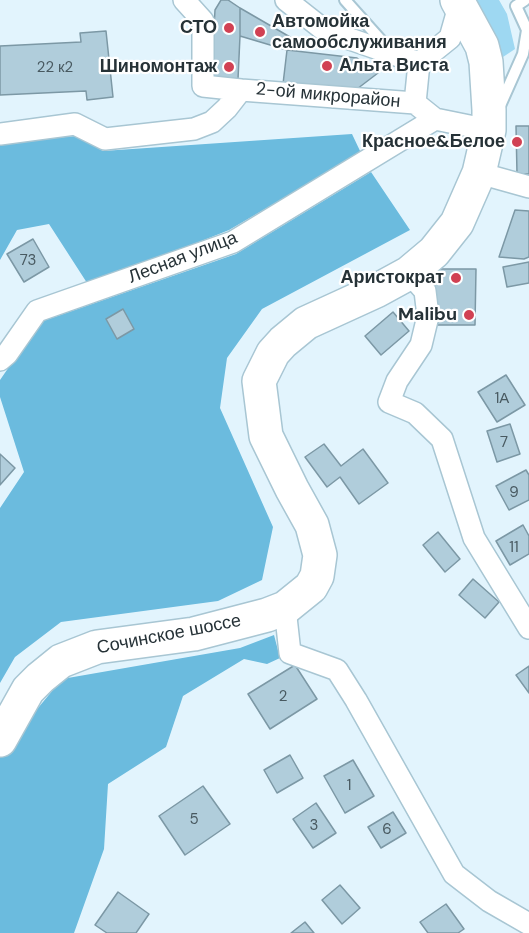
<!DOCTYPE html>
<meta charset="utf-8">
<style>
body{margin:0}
canvas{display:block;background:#e2f4fd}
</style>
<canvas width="529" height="933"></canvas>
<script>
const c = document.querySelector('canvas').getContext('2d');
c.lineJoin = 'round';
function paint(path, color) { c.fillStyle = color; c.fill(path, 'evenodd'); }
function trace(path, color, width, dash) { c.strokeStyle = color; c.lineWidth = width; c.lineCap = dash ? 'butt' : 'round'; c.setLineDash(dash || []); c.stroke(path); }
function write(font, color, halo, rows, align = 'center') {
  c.font = font + ' "DM Sans",sans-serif'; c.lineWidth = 4.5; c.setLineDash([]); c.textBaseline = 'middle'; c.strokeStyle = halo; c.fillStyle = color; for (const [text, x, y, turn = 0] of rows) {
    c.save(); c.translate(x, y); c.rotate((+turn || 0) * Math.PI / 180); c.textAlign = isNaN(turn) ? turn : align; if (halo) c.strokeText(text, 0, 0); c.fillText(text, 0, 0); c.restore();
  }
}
const green = new Path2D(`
 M471 0H499L507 14 515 49 503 57 479 10Z`);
const forest = new Path2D(`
 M352 134 361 153 229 230 89 286 49 224 17 230 0 260V143L76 136 103 151Z
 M371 172 410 230 262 309 227 358 220 408 273 527 262 580 218 601 61 622 15 657 0 683V508L24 472 0 397V380L40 322 236 254Z
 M274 635 280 658 267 664 244 659 183 696 166 747 108 784 104 849 74 933H0V754L62 679 240 648Z`);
const building = new Path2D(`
 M221 0H228L240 8V36L238 79 211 78 215 10Z
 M240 8 290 37 287 50 240 36Z
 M106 31 113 97 87 100 86 91 0 95V46L81 42 80 33Z
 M287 50 357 58 378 73 353 92 283 84Z
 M516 126H529V174H517Z
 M515 210 529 211V257L524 259 499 257Z
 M33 239 49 267 24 282 7 254Z
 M529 262V283L507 287 503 267Z
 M433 269H476L475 325H432Z
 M123 309 134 329 117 339 106 319Z
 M393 312 409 331 381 355 365 336Z
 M506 375 525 405 497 422 478 392Z
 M510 424 520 454 497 462 487 431Z
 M324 444 341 466 363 449 388 483 359 504 340 477 327 487 305 457Z
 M0 454 15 468 0 485Z
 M526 470 529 475V500L509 510 496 486Z
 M523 525 529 536V554L510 565 496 541Z
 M438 532 460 559 445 572 423 545Z
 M473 579 499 602 485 618 459 595Z
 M295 665 317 699 270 729 248 694Z
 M529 666V693L516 675Z
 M290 755 303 778 277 793 264 770Z
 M353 760 374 796 345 813 324 776Z
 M203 786 230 824 185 855 159 816Z
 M316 803 336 833 313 848 293 819Z
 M393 812 406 833 381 848 368 827Z
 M340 885 360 908 342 924 322 900Z
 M118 892 149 914 136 933H107L95 925Z
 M446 904 464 929 458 933H428L420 922Z
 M305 922 314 933H291Z`);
const lane = new Path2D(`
 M345 0 387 47
 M499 108 523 54 527 30 516 6 525 0`);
const street = new Path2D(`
 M184 0 203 21V86L241 90
 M286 0 324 30 419 63
 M460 3 450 38 419 63 415 103 435 119 489 130
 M0 134 75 124 105 139 194 129 212 122 227 108 241 90 415 103
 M479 173 529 187
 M409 273 425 291 428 316 421 345 397 381 389 402 415 413 442 439 474 538 529 628
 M0 360 7 354 37 311 233 242 435 119
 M285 608 290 653 337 670 356 700 454 874 489 901 529 924`);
const highway = new Path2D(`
 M0 740 28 690 40 678 61 661 97 647 194 634 267 615 285 608 311 587 317 576 320 555 312 525 292 489 266 436 259 381 273 353 283 342 306 323 376 291 409 273 434 252 457 223 479 173 489 130V110L486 62 482 46 457 0`);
const markers = [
 [229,28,6,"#d14153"],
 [260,32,6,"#d14153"],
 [327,66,6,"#d14153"],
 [229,67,6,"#d14153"],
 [517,142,6,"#d14153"],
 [456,278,6,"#d14153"],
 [469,315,6,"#d14153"]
];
const numberNames = [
 ["22 к2",55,68],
 ["73",28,261],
 ["1А",502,399],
 ["7",504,443],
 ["9",514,493],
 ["11",514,548],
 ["2",283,697],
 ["1",349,786],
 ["5",194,820],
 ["3",314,826],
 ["6",387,830]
];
const poiNames = [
 ["Автомойка",272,22,"left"],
 ["самообслуживания",272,43,"left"],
 ["СТО",217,28],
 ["Альта Виста",339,66,"left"],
 ["Шиномонтаж",217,67],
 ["Красное&Белое",505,142],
 ["Аристократ",444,278],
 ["Malibu",457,315]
];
const streetNames = [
 ["2-ой микрорайон",328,96,5],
 ["Лесная улица",183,258,-21],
 ["Сочинское шоссе",169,635,-11]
];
paint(green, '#9ed8f2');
paint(forest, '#6bbbde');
paint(building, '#b0cddb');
trace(building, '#7c98a5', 1.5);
trace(lane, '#a8c6d3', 14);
trace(street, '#a8c6d3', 24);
trace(highway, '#a8c6d3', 36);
trace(lane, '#fff', 10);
trace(street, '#fff', 21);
trace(highway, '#fff', 33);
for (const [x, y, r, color] of markers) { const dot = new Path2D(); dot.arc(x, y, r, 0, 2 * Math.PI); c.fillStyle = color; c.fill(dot); trace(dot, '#fff', 2); }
write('15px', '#485960', null, numberNames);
write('bold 18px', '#263237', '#fff', poiNames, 'right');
write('18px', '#263237', '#fff', streetNames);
</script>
